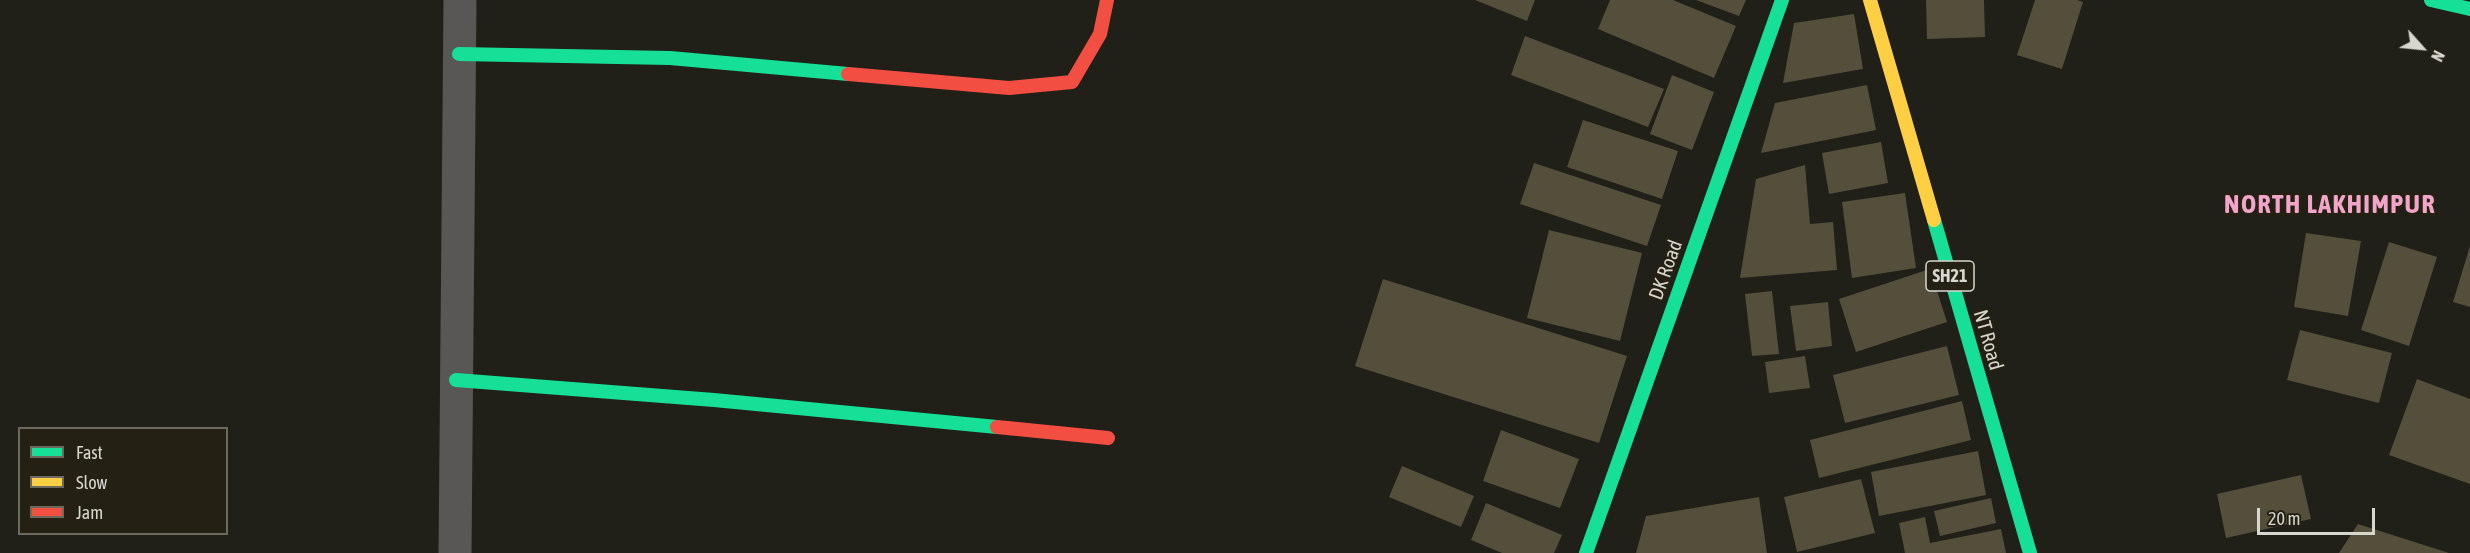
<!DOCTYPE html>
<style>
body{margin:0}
#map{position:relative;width:2470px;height:553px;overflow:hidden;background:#201f18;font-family:"Asap Condensed",sans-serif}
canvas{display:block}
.legend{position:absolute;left:18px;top:427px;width:210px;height:108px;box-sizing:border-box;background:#242114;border:2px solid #6c6a5f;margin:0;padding:8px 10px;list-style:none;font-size:18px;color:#d8d7cf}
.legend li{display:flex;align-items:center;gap:12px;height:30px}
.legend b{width:30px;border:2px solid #6c6a5f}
.north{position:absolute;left:2392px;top:18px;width:60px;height:60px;-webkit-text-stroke:4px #242114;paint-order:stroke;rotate:117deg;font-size:16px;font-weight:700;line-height:24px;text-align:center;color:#d8d7cf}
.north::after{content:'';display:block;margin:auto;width:21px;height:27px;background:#d8d7cf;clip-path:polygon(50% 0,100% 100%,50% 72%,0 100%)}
.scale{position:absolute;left:2257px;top:508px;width:118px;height:27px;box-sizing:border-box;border:3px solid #d8d7cf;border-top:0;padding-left:8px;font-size:18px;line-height:21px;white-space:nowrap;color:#d8d7cf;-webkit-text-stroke:4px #242114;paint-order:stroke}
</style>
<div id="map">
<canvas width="2470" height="553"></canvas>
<ul class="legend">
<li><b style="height:8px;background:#16e098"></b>Fast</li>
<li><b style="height:8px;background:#ffcf43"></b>Slow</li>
<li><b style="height:8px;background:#f24e42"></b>Jam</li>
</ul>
<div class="north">N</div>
<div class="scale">20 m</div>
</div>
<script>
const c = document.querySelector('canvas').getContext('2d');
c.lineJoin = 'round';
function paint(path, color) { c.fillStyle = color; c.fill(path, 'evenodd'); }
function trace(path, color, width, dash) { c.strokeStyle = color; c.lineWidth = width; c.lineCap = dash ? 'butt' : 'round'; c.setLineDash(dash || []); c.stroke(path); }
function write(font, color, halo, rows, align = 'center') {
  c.font = font + ' "Asap Condensed",sans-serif'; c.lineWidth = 6; c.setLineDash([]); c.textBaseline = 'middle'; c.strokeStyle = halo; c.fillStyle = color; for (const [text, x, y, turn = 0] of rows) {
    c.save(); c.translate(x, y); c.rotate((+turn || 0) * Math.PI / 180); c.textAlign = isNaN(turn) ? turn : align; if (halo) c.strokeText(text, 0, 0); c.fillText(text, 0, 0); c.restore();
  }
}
const building = new Path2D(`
 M1475 0H1535L1527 21Z
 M1610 0H1673L1736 26 1714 78 1598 29Z
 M1696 0H1746L1739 16Z
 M1926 0H1984L1985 37 1927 39Z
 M2035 0H2077L2083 2 2062 69 2017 55Z
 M1854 14 1863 69 1783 83 1794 23Z
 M1525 36 1664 89 1648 127 1511 75Z
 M1672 75 1714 92 1692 150 1650 134Z
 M1867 85 1876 130 1761 153 1775 103Z
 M1583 120 1678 151 1662 199 1567 167Z
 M1881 142 1888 183 1829 194 1822 153Z
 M1534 163 1661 205 1647 246 1520 204Z
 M1805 165 1810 224 1833 222 1837 270 1740 278 1756 179Z
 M1905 193 1916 268 1852 278 1842 202Z
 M1549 230 1642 253 1620 341 1527 318Z
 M2306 233 2361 241 2348 316 2294 307Z
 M2389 242 2437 257 2409 346 2361 330Z
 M2470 246V307L2453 302Z
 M1930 269 1947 322 1856 352 1839 299Z
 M1383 279 1627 356 1599 443 1355 366Z
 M1772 291 1779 354 1752 356 1745 294Z
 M1828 302 1832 346 1796 351 1790 306Z
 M2300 330 2392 353 2379 403 2287 380Z
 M1947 346 1959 395 1845 423 1833 375Z
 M1805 356 1810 388 1769 393 1765 362Z
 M2417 379 2470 399V484L2389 455Z
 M1962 401 1971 440 1819 478 1810 440Z
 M1501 430 1579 459 1560 508 1483 481Z
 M1978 451 1986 495 1879 516 1871 472Z
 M1402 466 1474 496 1461 527 1389 497Z
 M2301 475 2311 519 2226 538 2217 494Z
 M1861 479 1875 533 1797 552 1784 497Z
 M1759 497 1767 553H1636L1646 516Z
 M1991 498 1996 523 1940 536 1934 511Z
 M1486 503 1562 535 1554 553H1502L1471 540Z
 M1925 517 1930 543 2001 529 2006 553H1905L1899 523Z
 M2358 524 2449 553H2339Z`);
const street = new Path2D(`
 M455 553 460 0`);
const fast = new Path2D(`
 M2431 0 2470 9
 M459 54 670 58 848 74
 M1934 220 2030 553
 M456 380 714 400 997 427
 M1586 553 1782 0`);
const slow = new Path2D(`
 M1870 0 1934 220`);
const jam = new Path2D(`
 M848 74 1009 88 1072 82 1100 34 1107 0
 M997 427 1108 438`);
const shields = [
 [1950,276,48]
];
const shieldNames = [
 ["SH21",1950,276]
];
const streetNames = [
 ["DK Road",1666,270,-70],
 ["NT Road",1988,340,74]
];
const districtNames = [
 ["NORTH LAKHIMPUR",2330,205]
];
paint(building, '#534f3b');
trace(street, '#595755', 33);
trace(fast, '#16e098', 14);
trace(slow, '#ffcf43', 14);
trace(jam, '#f24e42', 14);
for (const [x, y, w] of shields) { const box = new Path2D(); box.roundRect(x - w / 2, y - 15, w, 30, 4.5); c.fillStyle = '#242114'; c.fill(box); trace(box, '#d8d7cf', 1.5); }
write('bold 18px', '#d8d7cf', null, shieldNames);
write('20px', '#d8d7cf', '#242114', streetNames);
c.letterSpacing = '1.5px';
write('bold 26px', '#f0a5c9', '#242114', districtNames);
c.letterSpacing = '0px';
</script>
